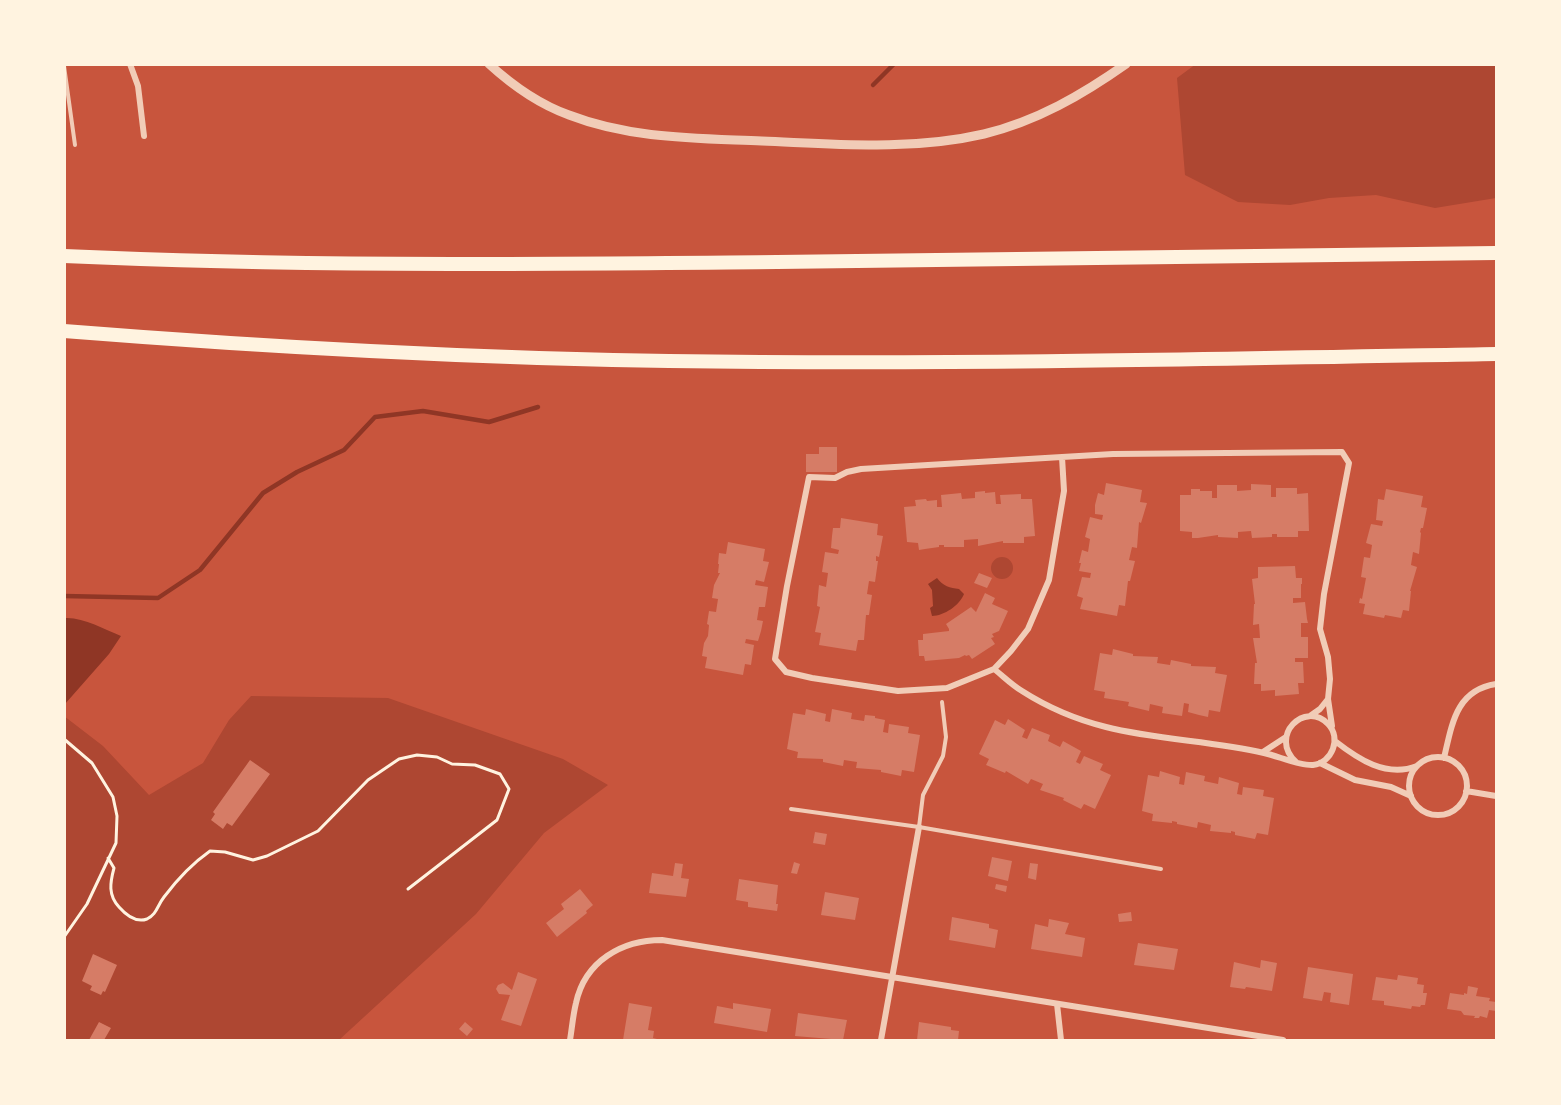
<!DOCTYPE html>
<style>
body{margin:0}
#map{position:relative;width:1561px;height:1105px;overflow:hidden;background:#c8553d;font-family:Mulish,sans-serif}
canvas{display:block}
.frame{position:absolute;inset:0;border:66px solid #fff3e0;pointer-events:none}
</style>
<div id="map">
<canvas width="1561" height="1105"></canvas>
<div class="frame"></div>
</div>
<script>
const c = document.querySelector('canvas').getContext('2d');
c.lineJoin = 'round';
function paint(path, color) { c.fillStyle = color; c.fill(path, 'evenodd'); }
function trace(path, color, width, dash) { c.strokeStyle = color; c.lineWidth = width; c.lineCap = dash ? 'butt' : 'round'; c.setLineDash(dash || []); c.stroke(path); }
const green = new Path2D(`
 M1196 64 1496 65V198L1435 208 1376 195 1329 198 1290 205 1238 202 1185 175 1177 78Z
 M991 568a11 11 0 1 1 22 0a11 11 0 1 1-22 0Z
 M251 696 388 698 563 759 608 785 544 833 476 914 339 1040H65L64 716 103 746 149 795 203 763 229 720Z`);
const water = new Path2D(`
 M937 578C943 586 950 588 959 589L964 594C960 605 944 616 932 616L930 608 933 606 932 590 928 584Z
 M65 618C83 617 104 629 121 636L109 654 65 704Z`);
const stream = new Path2D(`
 M873 85 894 64
 M64 596 158 598 200 570 263 493 297 472 344 450 375 417 423 411 489 422 538 407`);
const building = new Path2D(`
 M819 447H837V472H806V454H819Z
 M1106 483 1142 490 1140 502 1147 503 1141 523 1139 522 1137 548 1132 547 1129 560 1135 561 1130 581H1128L1125 606 1119 605 1117 616 1080 609 1083 598 1077 596 1082 577 1090 578 1091 573 1079 571 1081 563H1079L1082 550 1088 552 1090 539 1085 537 1090 517 1102 520 1103 515 1095 514V505L1098 493 1104 495Z
 M1251 484 1271 485V497H1276V488H1297V494L1308 493 1309 531H1298V537H1277V534H1272V537L1252 538 1251 531 1238 532V538L1218 537V535L1198 538H1192V532L1180 531V495H1191V489H1200V491H1212V498H1217V485H1237V491L1251 490Z
 M1386 489 1423 496 1421 507 1427 508 1423 528H1421L1420 532 1421 533 1419 554 1413 552 1411 565 1417 567 1410 591H1411L1409 611 1403 610 1401 618 1385 615 1384 618 1363 614 1365 604 1359 603 1360 598 1362 599 1366 578 1361 577 1364 557 1370 558 1372 545 1366 543 1367 539 1371 524 1382 526 1383 521 1376 520 1378 499 1384 500Z
 M985 491V493L995 492 996 504H1001L1000 495 1021 494V499H1032L1035 536 1024 537V543H1003V541L978 546V539L964 540V547H944V545H939V547L925 549 919 550 918 543 907 542 904 507 916 506 915 500 926 499 927 501 937 500V507H942L941 495 961 493 962 499 975 498V492Z
 M841 518 878 524 877 535 883 536 879 557 876 556V561H878L875 582 869 581 867 594 872 595 869 615H866L864 640H858L856 651 819 645 821 633 815 632 820 607 817 606 819 585 826 587 828 573 822 572 825 552 838 554 839 550 831 548 832 536 833 528H840Z
 M728 542 765 549 763 561 769 562 764 582 756 580 755 585 768 587 765 607H759L757 620 763 621 761 631 758 641 746 639 745 643 754 645 751 665 745 664 743 675 705 668 707 657 702 656 704 643 708 636 709 625 707 624 709 611 716 612 718 599 712 598 714 585 720 573H718L719 564H718L719 553 726 554Z
 M1295 566 1296 578H1302V584H1301V598H1293V603L1305 602 1307 619 1308 623H1301V637H1308V658H1295V662H1303L1304 683H1298L1299 694 1275 696V690L1261 691V684H1254L1255 663H1257L1253 638H1260L1259 624 1253 625 1254 604H1255L1252 579 1258 578V567Z
 M979 573 992 578 987 588 974 583Z
 M985 593 995 598 992 604 1008 611 999 631 992 634 994 637 991 638 995 644 972 659 969 655 966 656 965 655 959 658 925 661 924 656H919L918 640H923V634L949 631V629L946 624 971 607 976 612Z
 M1113 649 1133 654V656L1158 657 1157 663 1170 665 1171 660 1191 664V666L1216 667 1215 673 1227 675 1220 712 1209 710 1208 717 1199 715 1188 712 1189 704 1184 703 1182 716 1162 713 1163 707 1150 704 1149 711 1128 706 1129 702 1104 698 1105 692 1094 690 1100 653 1112 655Z
 M806 709 826 714 825 721 830 722 832 709 852 713 851 719 864 721 865 715 875 716V718L885 720 883 732 888 733 889 724 909 727 908 733 920 735 914 772 902 770 901 776 881 772V770L856 768 857 762 844 760 843 766 823 762V759L797 758 798 752 787 749 793 713 805 715Z
 M1008 719 1025 730 1022 737 1027 739 1032 728 1050 735 1048 741 1060 747 1063 741 1081 751 1076 762 1080 764 1084 756 1103 764 1100 770 1111 775 1095 809 1084 804 1081 809 1063 800 1064 798 1040 790 1043 784 1031 779 1028 784 1006 771 1005 773 986 765 989 759 979 754 995 720 1005 725Z
 M250 760 270 774 232 826 227 823 223 829 211 820 215 814 213 812Z
 M1160 771 1180 777 1179 784 1184 785 1186 772 1205 776 1204 781 1218 784 1219 777 1239 783 1237 794 1242 795 1243 787 1264 790 1263 796 1274 798 1268 835 1257 833 1255 839 1235 835V832L1231 831V833L1210 831 1211 825 1198 822 1197 828 1177 824V822L1172 821V823L1152 821 1153 814 1142 811 1148 775 1159 777Z
 M815 832 827 834 825 845 813 843Z
 M992 857 1012 861 1008 881 988 876Z
 M794 862 800 864 797 874 791 873Z
 M675 863 683 864 681 878 689 879 686 897 649 893 652 873 673 876Z
 M1030 863 1038 864 1036 880 1028 878Z
 M739 879 778 885 776 904H778L777 911 748 907V902L736 900Z
 M996 884 1007 886 1006 892 995 889Z
 M580 889 593 905 586 911 587 913 557 937 546 923 564 909 561 904Z
 M825 892 859 898 855 920 821 915Z
 M1131 912 1132 921 1119 922 1118 914Z
 M952 917 989 924V928L998 930 995 948 949 940Z
 M1049 919 1069 923 1065 934 1085 938 1082 957 1031 949 1035 924 1048 927Z
 M1138 943 1178 949 1174 970 1134 965Z
 M93 954 117 965 105 992 103 991 101 995 90 990 92 986 82 981Z
 M1261 960 1277 963 1272 991 1246 987 1245 989 1230 987 1234 962 1260 968Z
 M1308 967 1353 974 1349 1005 1330 1002 1331 993 1324 992 1322 1001 1303 998Z
 M518 972 537 979 521 1026 501 1020 510 995 499 994 496 989 498 985 503 983 512 990Z
 M1398 975 1418 978 1417 984 1424 985 1423 993H1427L1425 1005H1421L1420 1007 1412 1006 1411 1009 1384 1005V1001L1372 1000 1376 977 1397 980Z
 M1468 986 1478 988 1476 996 1490 998 1489 1001 1496 1002V1011L1489 1010 1487 1018 1480 1016 1479 1018H1474L1475 1016 1464 1015 1461 1011 1447 1009 1450 993 1464 995V993L1467 994Z
 M629 1003 652 1007 648 1030 654 1031 653 1038 661 1040H623Z
 M733 1003 771 1009 767 1032 714 1023 717 1006 733 1009Z
 M798 1013 847 1020 843 1040 795 1036Z
 M99 1022 111 1028 104 1040H89Z
 M465 1022 473 1029 467 1036 459 1029Z
 M919 1022 951 1027V1030L959 1031 958 1040H917Z`);
const path = new Path2D(`
 M64 739 92 763 113 797 117 816 116 843 87 904 64 937
 M108 858 114 868C110 883 108 895 119 907 126 915 136 923 147 919 157 914 157 906 164 897 176 881 193 863 210 851L225 852 253 860 267 856 318 831 368 780 399 759 417 755 437 757 452 764 475 765 500 774 509 789 497 820 408 889`);
const service = new Path2D(`
 M64 66 75 145
 M791 809 919 827 1161 869
 M919 827 923 795 943 756 946 737 942 702`);
const minor = new Path2D(`
 M130 64 138 86 144 136
 M1062 457 1113 454 1342 452 1349 463 1324 594 1320 629 1328 657 1330 679 1328 699 1332 726
 M994 669 1011 651 1028 629 1049 580 1064 491 1062 457 861 469 847 472 835 478 809 477 787 586 775 659 786 672 812 678 898 691 947 688 994 669C1003 676 1012 685 1022 691 1047 707 1078 720 1106 727 1158 740 1212 741 1264 753 1278 756 1300 766 1313 765 1332 763 1342 738 1328 724 1305 700 1268 736 1296 762
 M1310 716 1320 709 1328 699
 M1335 741C1358 759 1386 778 1417 766
 M1263 752 1286 737
 M1409 786a29 29 0 1 1 58 0a29 29 0 1 1-58 0Z
 M1444 758C1452 724 1456 690 1496 684
 M1320 763 1355 780 1391 787 1411 796
 M1466 791 1496 796
 M1057 1004 1061 1040
 M570 1040C572 1028 573 1015 576 1003 585 961 622 940 662 940L1283 1040
 M881 1040 919 827`);
const tertiary = new Path2D(`
 M489 64C512 85 541 105 569 115 631 139 697 138 762 141 836 144 911 151 984 134 1037 121 1082 95 1126 64`);
const motorway = new Path2D(`
 M64 256C302 267 539 264 777 262 1017 259 1257 256 1496 253
 M64 331C265 347 467 358 669 361 944 365 1221 359 1496 354`);
paint(green, '#ae4732');
paint(water, '#8f3625');
trace(stream, '#8f3625', 4.5);
paint(building, '#d67c66');
trace(path, '#fff3e0', 3);
trace(service, '#f1ccb7', 4);
trace(minor, '#f1ccb7', 6);
trace(tertiary, '#f1ccb7', 9);
trace(motorway, '#fff3e0', 14);
</script>
